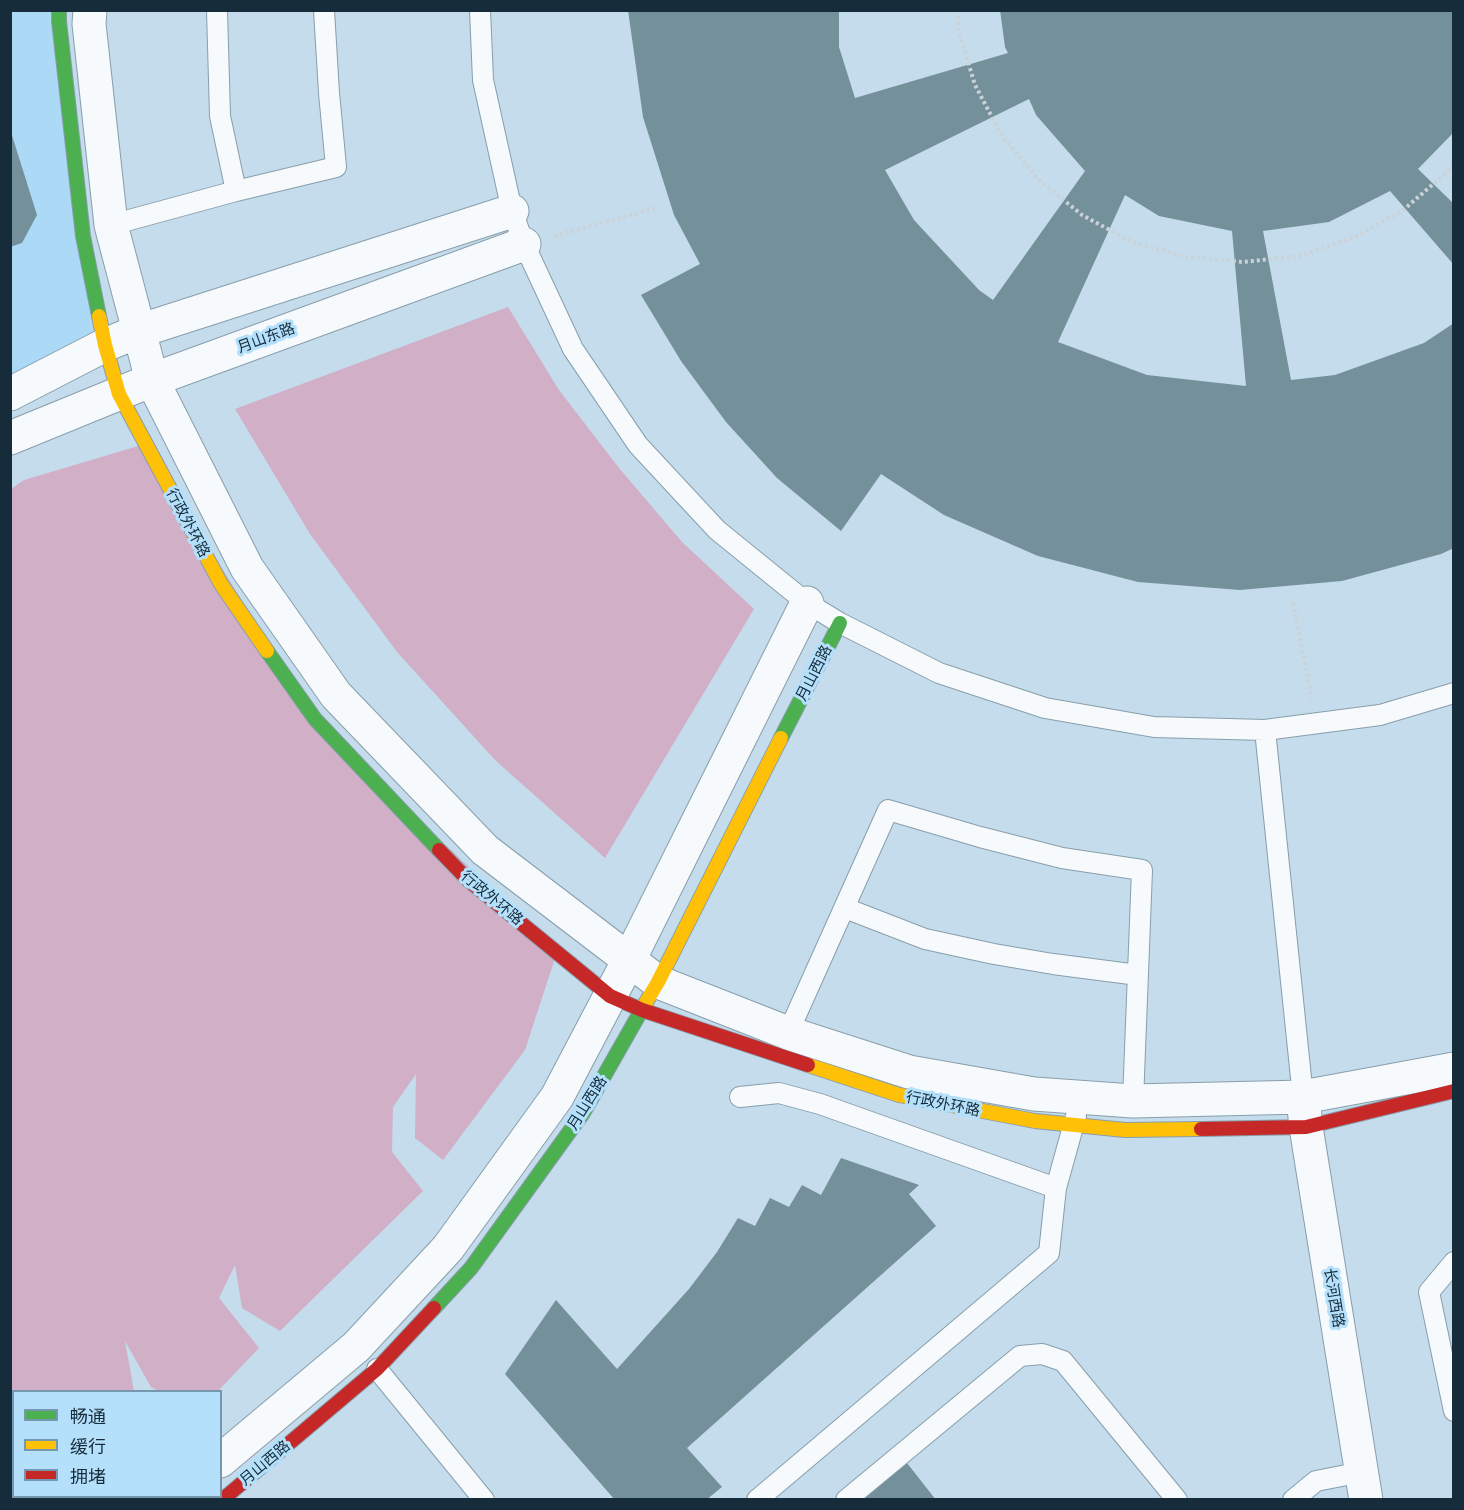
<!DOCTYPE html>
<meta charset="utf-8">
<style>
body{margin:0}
#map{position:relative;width:1464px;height:1510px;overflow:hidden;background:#c4dcec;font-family:"Golos Text","Noto Sans SC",sans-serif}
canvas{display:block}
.frame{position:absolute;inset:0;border:12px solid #162c3a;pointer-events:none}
.legend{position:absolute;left:12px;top:1390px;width:210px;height:108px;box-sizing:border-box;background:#b4e0fc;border:2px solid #7598ae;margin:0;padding:8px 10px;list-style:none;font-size:18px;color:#162c3a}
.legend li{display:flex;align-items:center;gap:12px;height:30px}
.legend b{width:30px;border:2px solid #7598ae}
</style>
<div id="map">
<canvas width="1464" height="1510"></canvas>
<div class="frame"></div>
<ul class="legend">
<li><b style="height:8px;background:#4caf50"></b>畅通</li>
<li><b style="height:8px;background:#ffc107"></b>缓行</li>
<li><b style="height:8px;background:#c62828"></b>拥堵</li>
</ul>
</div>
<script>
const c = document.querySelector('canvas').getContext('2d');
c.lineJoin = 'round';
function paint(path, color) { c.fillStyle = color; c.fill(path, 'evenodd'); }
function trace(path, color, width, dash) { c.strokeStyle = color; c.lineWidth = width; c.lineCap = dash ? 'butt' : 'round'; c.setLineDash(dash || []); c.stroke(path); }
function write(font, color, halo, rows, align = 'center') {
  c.font = font + ' "Golos Text","Noto Sans SC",sans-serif'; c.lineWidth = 6; c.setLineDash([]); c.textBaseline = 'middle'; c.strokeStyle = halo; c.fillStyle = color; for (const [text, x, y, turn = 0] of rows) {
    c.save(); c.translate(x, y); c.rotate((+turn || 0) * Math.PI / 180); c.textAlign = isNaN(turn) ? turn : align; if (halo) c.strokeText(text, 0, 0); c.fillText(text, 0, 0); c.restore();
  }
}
const built = new Path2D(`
 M11 11H59L105 345 11 394Z`);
const forest = new Path2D(`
 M508 307 559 390 619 468 682 542 754 609 605 858 495 760 397 652 310 534 235 409Z
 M145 444 315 719 557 952 525 1050 443 1160 415 1138 416 1074 393 1107 392 1152 423 1191 280 1331 242 1308 235 1265 219 1298 259 1348 218 1391H158L151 1387 125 1341 134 1391 14 1392V1496L91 1497 87 1500H11V489L24 480Z`);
const building = new Path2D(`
 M628 10H839V47L855 98 1008 53 1005 47 1000 10H1454V132L1418 169 1454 204V265L1390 191 1329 222 1263 231 1291 380 1335 375 1424 343 1454 323V548L1441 554 1342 581 1240 590 1138 582 1038 556 944 515 881 474 841 531 777 478 726 422 681 361 641 295 700 264 674 215 643 117ZM1029 99 1036 115 1085 171 993 300 979 290 914 220 885 170ZM1125 195 1159 216 1232 231 1246 386 1147 375 1058 342Z
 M10 129 37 215 22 243 10 247Z
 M841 1158 919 1185 909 1194 936 1226 687 1448 722 1487 706 1500H615L505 1374 556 1300 617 1369 689 1289 717 1252 738 1218 755 1226 770 1198 789 1207 802 1185 821 1195Z
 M907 1463 936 1500H862Z`);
const path = new Path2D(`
 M957 10 959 32 975 85 1002 136 1038 179 1082 215 1132 242 1187 257 1243 262 1299 256 1353 238 1402 211 1445 174 1454 163
 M554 236 656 208
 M1293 603 1312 699`);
const lane = new Path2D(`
 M217 10 220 116 236 191
 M480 10 483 80 512 211 524 244 573 349 638 445 717 530 807 603 840 623 939 673 1045 708 1154 727 1265 730 1380 715 1454 693
 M111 225 236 191 336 167 329 93 324 10
 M1265 730 1303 1097
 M845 908 925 939 994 954 1053 964 1138 975
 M788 1033 888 810 980 837 1062 858 1142 870 1133 1101
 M740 1097 779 1093 820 1104 1056 1188
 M1454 1262 1429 1292 1454 1411
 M377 1369 484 1500
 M757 1500 1049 1253 1056 1188 1076 1116
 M846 1500 1020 1356 1042 1354 1063 1361 1177 1500
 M1293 1500 1316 1481 1362 1472`);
const street = new Path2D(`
 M90 10 89 24 111 225 152 380 247 568 336 695 485 850 658 982 788 1033 909 1072 1034 1094 1133 1101 1303 1097 1454 1069
 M10 394 105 345 139 331 512 211
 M10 438 152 380 524 244
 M1303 1098 1306 1127 1366 1500
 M220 1461 356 1347 448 1248 557 1097 629 960 807 603
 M174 1500 178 1496`);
const fast = new Path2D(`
 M59 10V21L83 236 99 316
 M267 651 315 719 439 850
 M781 738 840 623
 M434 1308 471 1268 583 1113 645 1004`);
const slow = new Path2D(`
 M99 316 105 345 119 394 221 584 267 651
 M645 1004 658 982 781 738
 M808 1065 899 1095 1035 1121 1125 1130 1201 1129`);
const jam = new Path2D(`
 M439 850 467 879 610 996 642 1010 808 1065
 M1201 1129 1306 1127 1454 1091
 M222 1500 377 1369 434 1308`);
const streetNames = [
 ["月山东路",266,338,-20],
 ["行政外环路",188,523,62],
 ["月山西路",814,673,-63],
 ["行政外环路",492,898,40],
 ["月山西路",587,1103,-58],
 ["行政外环路",943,1104,11],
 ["长河西路",1334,1298,81],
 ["月山西路",265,1463,-40]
];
paint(built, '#abd9f6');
paint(forest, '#d1afc7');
paint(building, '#73909b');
trace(lane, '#899eab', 22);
trace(street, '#899eab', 35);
trace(fast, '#899eab', 16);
trace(slow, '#899eab', 16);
trace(jam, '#899eab', 16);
trace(path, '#cbd3d8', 4, [3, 3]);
trace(lane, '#f6fafc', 20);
trace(street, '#f6fafc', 33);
trace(fast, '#4caf50', 14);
trace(slow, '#ffc107', 14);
trace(jam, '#c62828', 14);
write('15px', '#162c3a', '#b4e0fc', streetNames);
</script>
